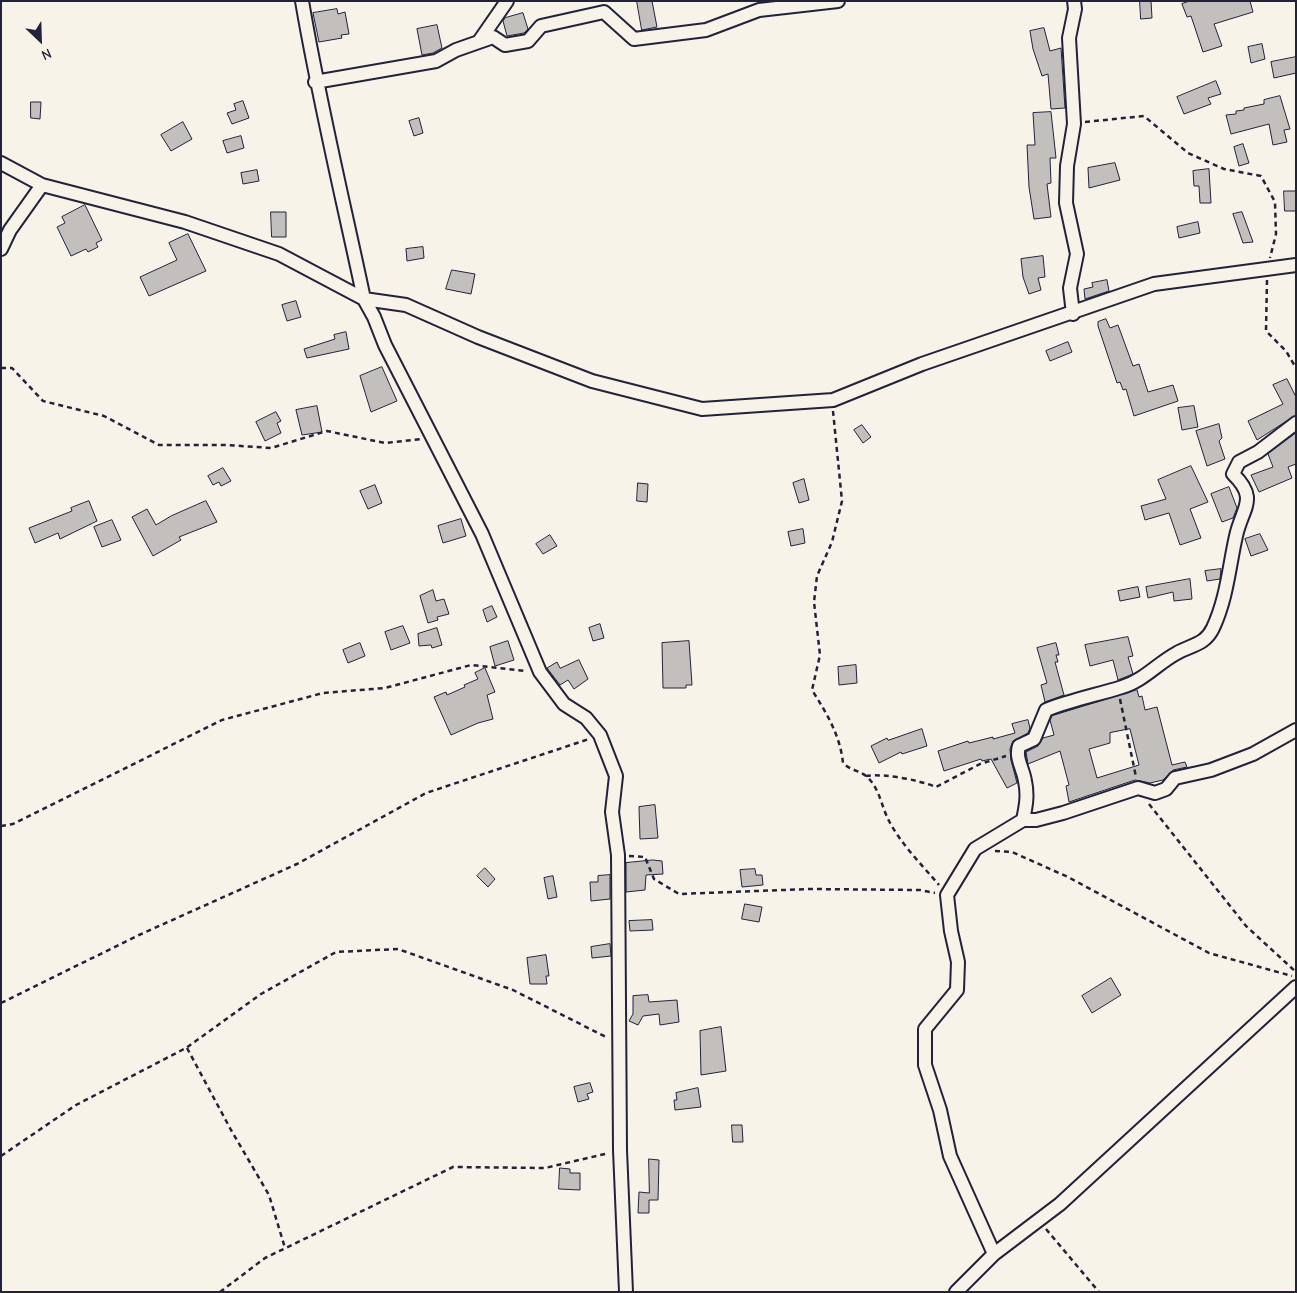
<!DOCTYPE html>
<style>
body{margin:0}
#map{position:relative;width:1297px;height:1293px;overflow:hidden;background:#f7f3e8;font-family:"Comic Neue",sans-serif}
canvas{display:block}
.frame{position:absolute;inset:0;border:2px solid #22223b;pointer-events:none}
.north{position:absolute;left:15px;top:15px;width:50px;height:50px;-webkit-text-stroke:4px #f7f3e8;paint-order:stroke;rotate:156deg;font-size:14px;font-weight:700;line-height:20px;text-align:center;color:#22223b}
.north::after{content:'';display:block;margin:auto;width:18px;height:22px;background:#22223b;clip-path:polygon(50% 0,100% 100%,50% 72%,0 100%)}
</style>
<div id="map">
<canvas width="1297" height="1293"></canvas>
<div class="frame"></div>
<div class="north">N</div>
</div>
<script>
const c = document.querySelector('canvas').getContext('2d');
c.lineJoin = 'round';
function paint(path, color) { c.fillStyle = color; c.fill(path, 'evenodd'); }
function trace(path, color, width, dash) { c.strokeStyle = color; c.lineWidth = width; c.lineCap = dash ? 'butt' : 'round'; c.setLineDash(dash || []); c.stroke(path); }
const building = new Path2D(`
 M637 1H652L657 27 642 30Z
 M1140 1H1151L1152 18 1141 19Z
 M1190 1H1250L1253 12 1214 24 1222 46 1203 52 1191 16 1187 17 1182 4Z
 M337 9 338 14 345 12 349 34 341 35 342 38 319 42 313 13Z
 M523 13 528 29 524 33 507 36 503 21 505 18Z
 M437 25 442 48 433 53 422 55 417 29Z
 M1044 28 1050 51 1061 48 1065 108 1051 109 1048 74 1042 76 1033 49 1030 31Z
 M1262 44 1265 59 1251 63 1248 47Z
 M1296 57V73L1274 78 1271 62Z
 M1216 81 1221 94 1208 98 1211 104 1184 114 1177 97Z
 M1280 96 1290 129 1284 130 1287 142 1273 145 1269 124 1231 134 1226 115 1236 114V111L1244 110V108L1264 104V100Z
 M243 101 249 118 232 124 227 113 236 110 234 104Z
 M31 102H41L40 119 31 118Z
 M1051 112 1056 158H1050L1051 183 1047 184 1051 217 1034 219 1029 187 1027 145H1035L1033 113Z
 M419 118 423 133 414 136 409 121Z
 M183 122 192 139 171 151 161 135Z
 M241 136 244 148 227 153 223 141Z
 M1243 144 1249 163 1239 166 1234 147Z
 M1115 163 1120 180 1089 188 1088 168Z
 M1209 169 1211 203H1200L1199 186H1194L1193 171Z
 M257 170 259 181 243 184 241 173Z
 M1284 191H1296V211H1285Z
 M85 205 102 240 96 243 98 247 88 252 86 249 71 256 57 227 65 223 62 217Z
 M271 212H286V237H272Z
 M1242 212 1253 242 1243 243 1233 214Z
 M1198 222 1200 233 1179 238 1177 227Z
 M188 234 206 271 149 296 140 277 177 260 169 243Z
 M423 247 424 258 407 261 406 249Z
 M1043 256 1045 277 1038 278 1041 290 1029 294 1023 277 1021 259Z
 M452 270 475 274 471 294 446 289Z
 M1107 280 1109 291 1085 299 1084 289 1093 287 1092 283Z
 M296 301 301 317 287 321 282 305Z
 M1106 319 1110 328 1118 325 1133 366 1139 364 1148 392 1173 385 1178 401 1134 416 1126 389 1123 390 1120 382 1117 383 1098 326V322Z
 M346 332 349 349 307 358 304 349 335 339 334 335Z
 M1068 342 1072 352 1050 361 1046 351Z
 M382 367 397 401 371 412 360 376Z
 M1287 379 1296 397V415L1257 440 1248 421 1283 404 1273 385Z
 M317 406 322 432 302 435 296 410Z
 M1194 406 1198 427 1182 430 1178 408Z
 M276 412 281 421 277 423 281 433 265 441 256 422Z
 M1219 424 1222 438 1219 441 1225 459 1207 466 1196 431Z
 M862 425 871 437 863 443 854 430Z
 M1296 433V464L1288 467 1292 478 1259 492 1251 475 1273 467 1268 454Z
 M1191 466 1208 502 1190 509 1201 538 1180 545 1169 513 1145 520 1141 506 1166 499 1158 480Z
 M223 468 231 481 221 486 219 482 213 485 208 476Z
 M804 479 809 500 799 503 793 483Z
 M638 483 648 484 647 502 637 501Z
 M375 485 382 503 368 509 360 491Z
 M1229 487 1237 508 1233 518 1222 522 1211 494Z
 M89 501 97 521 60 539 58 533 35 543 29 528 72 511 71 508Z
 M206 501 217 522 179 537 181 540 153 556 132 517 147 509 156 525 171 516Z
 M461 519 466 536 443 543 438 526Z
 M112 520 121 540 102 547 94 527Z
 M803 529 805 543 791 546 788 532Z
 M1260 534 1268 550 1251 556 1245 539Z
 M550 535 557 546 543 554 536 544Z
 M1221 569 1220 579 1207 581 1205 571Z
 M1190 579 1192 599 1174 601 1173 592 1148 598 1146 587Z
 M1138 587 1140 597 1120 601 1118 591Z
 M433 590 436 601 444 599 449 614 437 617 438 620 428 623 420 596Z
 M492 606 497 617 487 622 483 610Z
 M600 624 604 638 593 641 589 628Z
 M403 626 410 643 391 650 385 632Z
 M437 628 442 645 432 648 431 645 419 646 418 634Z
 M1128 637 1133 656 1128 657 1133 674 1118 680 1113 660 1090 666 1085 645Z
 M508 641 514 660 495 666 490 647Z
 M689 641 692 685H686V688H663L662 643Z
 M360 643 365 656 348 663 343 650Z
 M1056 643 1059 655H1056L1058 662H1055L1064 695 1045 702 1041 685 1047 683 1037 648Z
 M579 660 588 679 574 689 568 680 560 685 547 668 557 662 560 668Z
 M856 665 857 683 839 685 838 667Z
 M485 668 495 692 487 695 493 719 478 723 451 735 434 697 446 692 447 695 465 687 464 685 478 679 475 673Z
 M1137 690 1139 697 1142 696 1145 710 1157 707 1172 765 1185 762 1187 767 1173 770 1163 780 1150 783 1135 780 1069 802 1066 786 1069 785 1060 751 1028 764 1026 752 1038 746 1043 738 1054 735 1050 720 1052 716ZM1130 729 1139 765 1097 778 1089 749 1110 743V733Z
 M1028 720 1030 728 1028 733 1013 741 1010 749 1011 760 1017 783 1007 788 991 759 982 761 981 759 944 771 938 751 968 741 969 743 993 737V739L1015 733 1012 724Z
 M922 729 927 746 902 754 901 752 879 763 871 746 887 738 888 740Z
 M655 805 658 838 640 839 639 807Z
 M653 860 662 861 663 874 646 875 645 890 626 892V863Z
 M485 868 495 879 488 887 477 876Z
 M755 869 756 875H762L763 885 742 887 740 870Z
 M610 875V899L591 901 590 882H598V876Z
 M553 876 557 897 548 899 544 878Z
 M745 904 762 907 759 922 742 919Z
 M652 920 653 930 630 931 629 921Z
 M610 944 611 956 592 958 591 947Z
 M546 955 549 976H546L547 984H530L527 958Z
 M1111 978 1121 995 1092 1013 1082 996Z
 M648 995 649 1002 677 1000 679 1022 660 1025 659 1014 643 1016 638 1025 629 1021 633 1014V996Z
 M721 1027 726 1071 701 1075 700 1031Z
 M590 1083 593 1092 587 1094 589 1099 578 1102 574 1087Z
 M698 1088 701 1107 675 1110 674 1100H677L676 1093Z
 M732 1125H742L743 1142H733Z
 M649 1159 659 1160 658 1200H649V1213H638L639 1192 649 1193Z
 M560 1168 570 1169V1173H580V1190L559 1189Z`);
const path = new Path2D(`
 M1085 122 1144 116 1188 153 1224 169 1261 176 1275 202 1276 234 1270 258
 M1267 280 1266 331 1286 351 1296 368
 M1 368H12L43 401 104 416 159 445H227L271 448 327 431 385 443 421 439
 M833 411 842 501 832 542 817 576 814 602 820 655 812 690C827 714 840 735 843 763 850 770 860 771 866 776 880 788 881 806 889 821 901 844 922 865 939 885
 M1120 699 1136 777
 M866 776C883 773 919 780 936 787L980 764 1006 756
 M1149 804 1246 926 1296 972
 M1 826 13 824 222 720 323 693 385 688 471 665 526 671
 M995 851 1012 852 1068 877 1209 953 1292 976
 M629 856 645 857 654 879 679 894 809 889 920 890 935 893
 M1 1003 139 935 297 864 426 793 589 739
 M187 1048 231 1130 269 1195 285 1248
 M1 1156 76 1105 186 1048 261 994 336 952 398 949 513 990 608 1038
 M1046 1229 1099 1292
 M220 1292 265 1258 453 1167 545 1168 609 1153`);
const minor = new Path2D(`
 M302 1C319 101 343 200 364 299L406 305 478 337 592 381 702 409 833 400 922 364 1154 284 1296 265
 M480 40 507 1
 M315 82 436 61 456 50 493 37 505 45 528 41 541 26 604 12 634 39 706 30 759 10 838 1
 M1 163 42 185 185 222 279 254 364 299 374 317 385 345 482 534 540 672 564 704 586 718 600 735 616 776 612 812 618 855 620 1150 626 1292
 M1 249 10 230 42 185
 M1073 314 1070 288 1077 254 1066 203 1067 166 1074 124 1069 38 1075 9 1074 1
 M1023 820H1036L1063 813 1138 788 1155 793 1166 789 1175 778 1211 770 1253 754 1296 730
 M994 1254 950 1156 940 1110 925 1065V1029L957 990 958 962 951 931 947 895 975 849 1023 820C1026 806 1028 795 1025 781 1023 768 1015 758 1019 746L1034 739 1046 710C1071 700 1097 695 1122 687 1143 681 1158 663 1177 653 1191 645 1205 645 1213 628 1227 598 1229 567 1236 536 1242 508 1259 499 1233 474L1239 462 1258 452 1296 423
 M956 1292 994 1254 1060 1204 1296 987`);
paint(building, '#c2bfbd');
trace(building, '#22223b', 1);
trace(minor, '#22223b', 16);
trace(path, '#22223b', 2.5, [5, 4]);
trace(minor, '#f7f3e8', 12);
</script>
